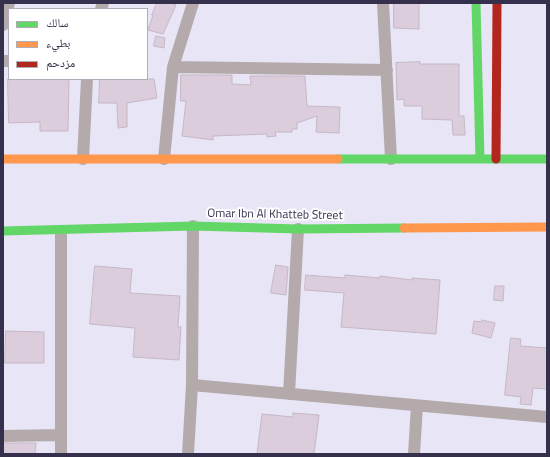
<!DOCTYPE html>
<meta charset="utf-8">
<style>
body{margin:0}
#map{position:relative;width:550px;height:457px;overflow:hidden;background:#e7e5f6;font-family:"Titillium Web","Noto Naskh Arabic",sans-serif}
canvas{display:block}
.frame{position:absolute;inset:0;border:4px solid #35314d;pointer-events:none}
.legend{position:absolute;left:8px;top:8px;width:140px;height:72px;box-sizing:border-box;background:#fff;border:1px solid #aeadb8;margin:0;padding:5px 7px;list-style:none;font-size:12px;color:#35314d}
.legend li{display:flex;align-items:center;gap:8px;height:20px}
.legend b{width:20px;border:1px solid #aeadb8}
</style>
<div id="map">
<canvas width="550" height="457"></canvas>
<div class="frame"></div>
<ul class="legend">
<li><b style="height:5px;background:#63d668"></b>سالك</li>
<li><b style="height:5px;background:#ff974d"></b>بطيء</li>
<li><b style="height:5px;background:#b3261e"></b>مزدحم</li>
</ul>
</div>
<script>
const c = document.querySelector('canvas').getContext('2d');
c.lineJoin = 'round';
function paint(path, color) { c.fillStyle = color; c.fill(path, 'evenodd'); }
function trace(path, color, width, dash) { c.strokeStyle = color; c.lineWidth = width; c.lineCap = dash ? 'butt' : 'round'; c.setLineDash(dash || []); c.stroke(path); }
function write(font, color, halo, rows, align = 'center') {
  c.font = font + ' "Titillium Web",sans-serif'; c.lineWidth = 4; c.setLineDash([]); c.textBaseline = 'middle'; c.strokeStyle = halo; c.fillStyle = color; for (const [text, x, y, turn = 0] of rows) {
    c.save(); c.translate(x, y); c.rotate((+turn || 0) * Math.PI / 180); c.textAlign = isNaN(turn) ? turn : align; if (halo) c.strokeText(text, 0, 0); c.fillText(text, 0, 0); c.restore();
  }
}
const building = new Path2D(`
 M157 3H171L176 5 163 34 148 30 153 15H152Z
 M394 3H419V29L394 28Z
 M156 36 165 38 164 48 154 46Z
 M420 62V64H459V116H464L465 135H453L452 120 422 119V106H404V99L397 100 396 63Z
 M181 75H232V84L251 85 250 76H305L307 106 340 107 339 133 316 132 317 116 297 123V129H292V132H275L276 136 267 137V134L213 136V140L182 136 186 101H181Z
 M8 79H69L68 131H40V122L9 123Z
 M100 79H154L157 98 127 103V127L118 128 117 103H99Z
 M276 265 288 267 286 295 271 293Z
 M95 266 132 269 130 293 180 296 178 327H181L179 360 133 357 135 328 90 324Z
 M306 275 345 278V275L380 278V276L412 280V278L440 280 436 334 341 327 344 293 305 290Z
 M495 286H504L503 301 494 300Z
 M482 320 495 323 491 338 472 333 474 321 482 322Z
 M6 331 44 332V363H5Z
 M511 338 521 339 520 346 547 348V389L533 388 531 405 520 404 521 397 505 395Z
 M293 413 319 415 314 454H257L262 414 293 417Z
 M3 443H36L35 454H3Z`);
const street = new Path2D(`
 M383 3 391 159
 M101 9 103 3
 M3 25 9 3
 M3 61H9
 M173 67 387 70
 M83 159 87 79
 M164 159 173 67 193 3
 M192 385 547 417
 M289 394 298 229
 M3 436 61 435
 M61 454V231
 M188 454 192 385 193 226
 M414 454 417 406`);
const fast = new Path2D(`
 M476 3 480 159
 M338 159H547
 M3 231 193 226 298 229 404 228`);
const slow = new Path2D(`
 M3 159H338
 M404 228 547 227`);
const jam = new Path2D(`
 M496 159 497 3`);
const streetNames = [
 ["Omar Ibn Al Khatteb Street",275,215,1]
];
paint(building, '#dbcddc');
trace(building, '#c6b7c6', 1);
trace(street, '#b5aaab', 12);
trace(fast, '#63d668', 9);
trace(slow, '#ff974d', 9);
trace(jam, '#b3261e', 9);
write('12px', '#35314d', '#fff', streetNames);
</script>
